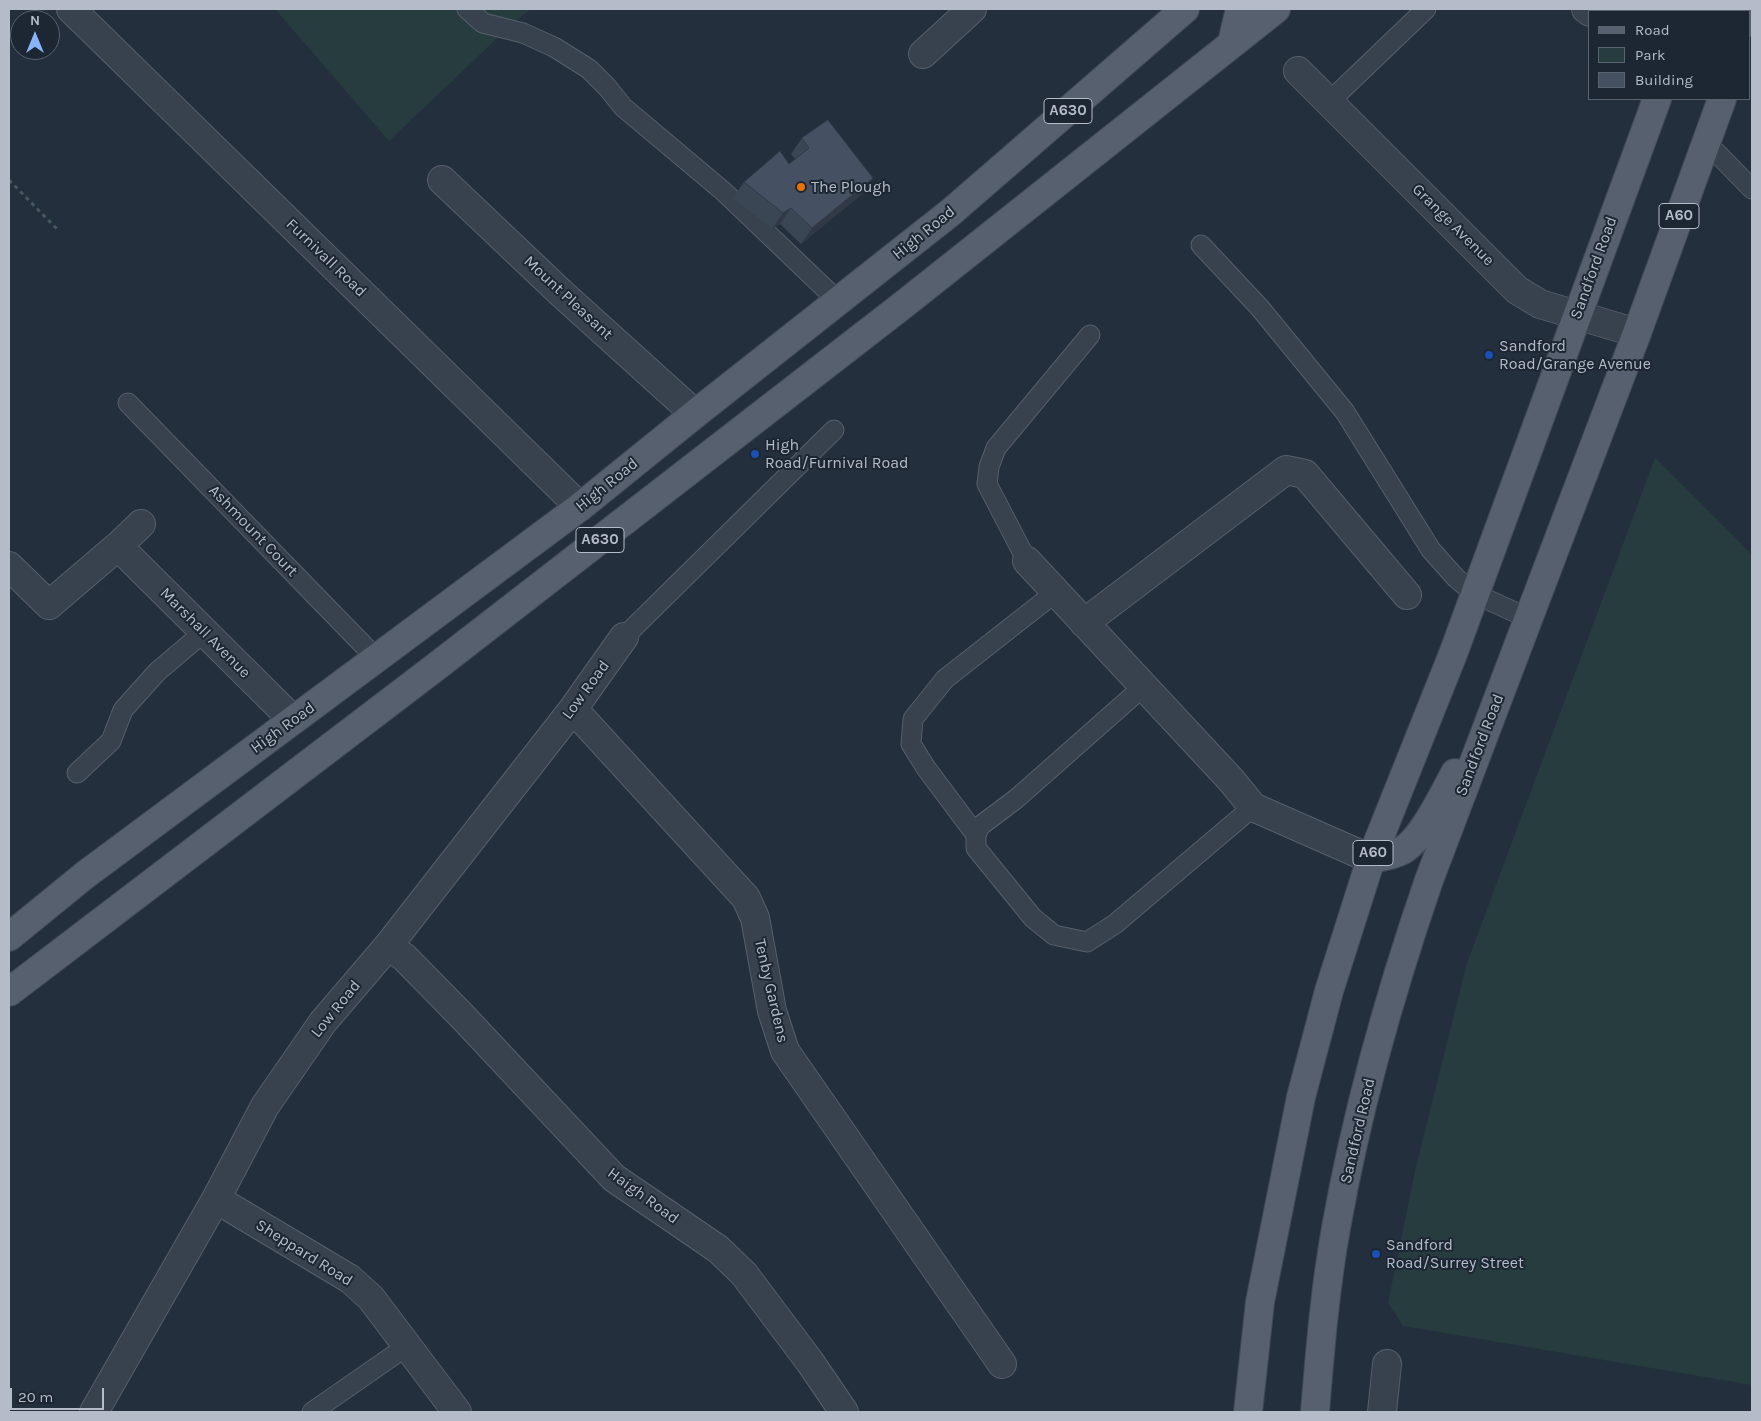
<!DOCTYPE html>
<style>
body{margin:0}
#map{position:relative;width:1761px;height:1421px;overflow:hidden;background:#242f3e;font-family:Karla,sans-serif}
canvas{display:block}
.frame{position:absolute;inset:0;border:10px solid #b4bcc9;pointer-events:none}
.legend{position:absolute;left:1588px;top:10px;width:162px;height:90px;box-sizing:border-box;background:#1d2633;border:1px solid #59626f;margin:0;padding:6px 9px;list-style:none;font-size:15px;color:#b4bcc9}
.legend li{display:flex;align-items:center;gap:10px;height:25px}
.legend b{width:25px;border:1px solid #59626f}
.north{position:absolute;left:10px;top:10px;width:50px;height:50px;box-sizing:border-box;background:#1d2633;border:1px solid #59626f;border-radius:50%;rotate:0deg;font-size:14px;font-weight:700;line-height:20px;text-align:center;color:#b4bcc9}
.north::after{content:'';display:block;margin:auto;width:18px;height:22px;background:#8ab4f8;clip-path:polygon(50% 0,100% 100%,50% 72%,0 100%)}
.scale{position:absolute;left:10px;top:1388px;width:94px;height:22px;box-sizing:border-box;border:2px solid #b4bcc9;border-top:0;padding-left:6px;font-size:15px;line-height:18px;white-space:nowrap;color:#b4bcc9;-webkit-text-stroke:4px #1d2633;paint-order:stroke}
</style>
<div id="map">
<canvas width="1761" height="1421"></canvas>
<div class="frame"></div>
<ul class="legend">
<li><b style="height:6px;background:#56606e"></b>Road</li>
<li><b style="height:14px;background:#263c3f"></b>Park</li>
<li><b style="height:14px;background:#455162"></b>Building</li>
</ul>
<div class="north">N</div>
<div class="scale">20 m</div>
</div>
<script>
const c = document.querySelector('canvas').getContext('2d');
c.lineJoin = 'round';
function paint(path, color) { c.fillStyle = color; c.fill(path, 'evenodd'); }
function trace(path, color, width, dash) { c.strokeStyle = color; c.lineWidth = width; c.lineCap = dash ? 'butt' : 'round'; c.setLineDash(dash || []); c.stroke(path); }
function write(font, color, halo, rows, align = 'center') {
  c.font = font + ' Karla,sans-serif'; c.lineWidth = 4; c.setLineDash([]); c.textBaseline = 'middle'; c.strokeStyle = halo; c.fillStyle = color; for (const [text, x, y, turn = 0] of rows) {
    c.save(); c.translate(x, y); c.rotate((+turn || 0) * Math.PI / 180); c.textAlign = isNaN(turn) ? turn : align; if (halo) c.strokeText(text, 0, 0); c.fillText(text, 0, 0); c.restore();
  }
}
const green = new Path2D(`
 M275 9H531L512 24 389 141Z
 M1655 458 1752 555V1385L1403 1326 1388 1303 1415 1171 1467 963Z`);
const path = new Path2D(`
 M9 180 58 230`);
const lane = new Path2D(`
 M467 9 483 23 523 33 554 47 589 69 607 87 623 107 723 191 838 301
 M1329 102 1426 9
 M1706 142 1752 189
 M1201 245 1260 308 1345 412 1431 550 1456 578 1475 594 1528 618
 M128 403 377 659
 M1027 561 987 484 989 467 996 448 1090 335
 M624 637 834 430
 M1144 686 1016 799 980 826 976 835V848L1033 918 1054 935 1087 942 1115 924 1253 807
 M77 773 111 741 123 710 157 672 204 632
 M976 835 926 768 911 744 913 719 945 679 1056 592
 M312 1412 407 1346`);
const street = new Path2D(`
 M71 9 580 507
 M1586 9 1590 12
 M923 54 972 9
 M1298 71 1517 290 1540 304 1637 333
 M442 180 560 292 695 414
 M118 546 293 720
 M1027 561 1231 780 1253 807 1371 859
 M9 566 49 605 118 546 141 524
 M1084 623 1286 470 1305 474 1407 595
 M573 709 746 898 755 918 772 1011 785 1051 1002 1364
 M388 946 404 957 461 1015 614 1178 718 1249 744 1274 810 1362 844 1412
 M216 1199 350 1279 371 1298 457 1412
 M94 1412 216 1199 265 1106 323 1022 388 946 573 709 624 637
 M1382 1412 1387 1364`);
const primary = new Path2D(`
 M1689 11 1690 9
 M1750 22 1752 15
 M1232 43 1240 9
 M1371 859C1381 857 1392 856 1401 851 1422 841 1444 793 1455 773
 M9 937 85 875 580 507 695 414 951 212 1185 9
 M9 992 437 666 903 305 1276 9
 M1248 1412 1260 1302 1301 1097 1329 991 1371 859 1453 654 1657 99
 M1315 1412C1320 1351 1325 1289 1336 1228 1357 1110 1390 993 1429 880L1637 333 1722 99`);
const wall = new Path2D(`
 M802 138 873 178 862 194 801 244 780 224 772 229 733 198 744 182 789 164 795 159 791 154Z`);
const shadedWall = new Path2D(`
 M873 178 862 194 801 244 812 228Z
 M791 208 780 224 772 229 783 213Z`);
const building = new Path2D(`
 M828 120 873 178 812 228 791 208 783 213 744 182 780 151 789 164 809 148 802 138Z`);
const markers = [
 [801,187,5,"#e8710a"],
 [1489,355,5,"#1a4fb4"],
 [755,454,5,"#1a4fb4"],
 [1376,1254,5,"#1a4fb4"]
];
const shields = [
 [1068,111,48],
 [1679,216,40],
 [600,540,48],
 [1373,853,40]
];
const shieldNames = [
 ["A630",1068,111],
 ["A60",1679,216],
 ["A630",600,540],
 ["A60",1373,853]
];
const poiNames = [
 ["The Plough",811,187],
 ["Sandford",1499,346],
 ["Road/Grange Avenue",1499,364],
 ["High",765,445],
 ["Road/Furnival Road",765,463],
 ["Sandford",1386,1245],
 ["Road/Surrey Street",1386,1263]
];
const streetNames = [
 ["Grange Avenue",1453,225,45],
 ["High Road",924,233,-39],
 ["Furnivall Road",326,258,44],
 ["Sandford Road",1594,268,-70],
 ["Mount Pleasant",568,298,43],
 ["High Road",607,485,-39],
 ["Ashmount Court",253,531,46],
 ["Marshall Avenue",205,633,45],
 ["Low Road",586,690,-54],
 ["High Road",283,728,-36],
 ["Sandford Road",1480,745,-69],
 ["Tenby Gardens",771,991,77],
 ["Low Road",336,1009,-51],
 ["Sandford Road",1358,1131,-77],
 ["Haigh Road",643,1196,36],
 ["Sheppard Road",304,1253,32]
];
paint(green, '#263c3f');
trace(lane, '#565f6c', 21);
trace(street, '#565f6c', 30);
trace(primary, '#414a57', 30);
trace(path, '#44595c', 3, [4, 4]);
trace(lane, '#38414e', 19);
trace(street, '#38414e', 28);
trace(primary, '#56606e', 28);
paint(wall, '#3b4654');
paint(shadedWall, '#303945');
paint(building, '#455162');
trace(building, '#303945', 1);
for (const [x, y, r, color] of markers) { const dot = new Path2D(); dot.arc(x, y, r, 0, 2 * Math.PI); c.fillStyle = color; c.fill(dot); trace(dot, '#1d2633', 2); }
for (const [x, y, w] of shields) { const box = new Path2D(); box.roundRect(x - w / 2, y - 12.5, w, 25, 4); c.fillStyle = '#1d2633'; c.fill(box); trace(box, '#b4bcc9', 1); }
write('bold 15px', '#b4bcc9', null, shieldNames);
write('16px', '#b4bcc9', '#1d2633', poiNames, 'left');
write('16px', '#b4bcc9', '#1d2633', streetNames);
</script>
